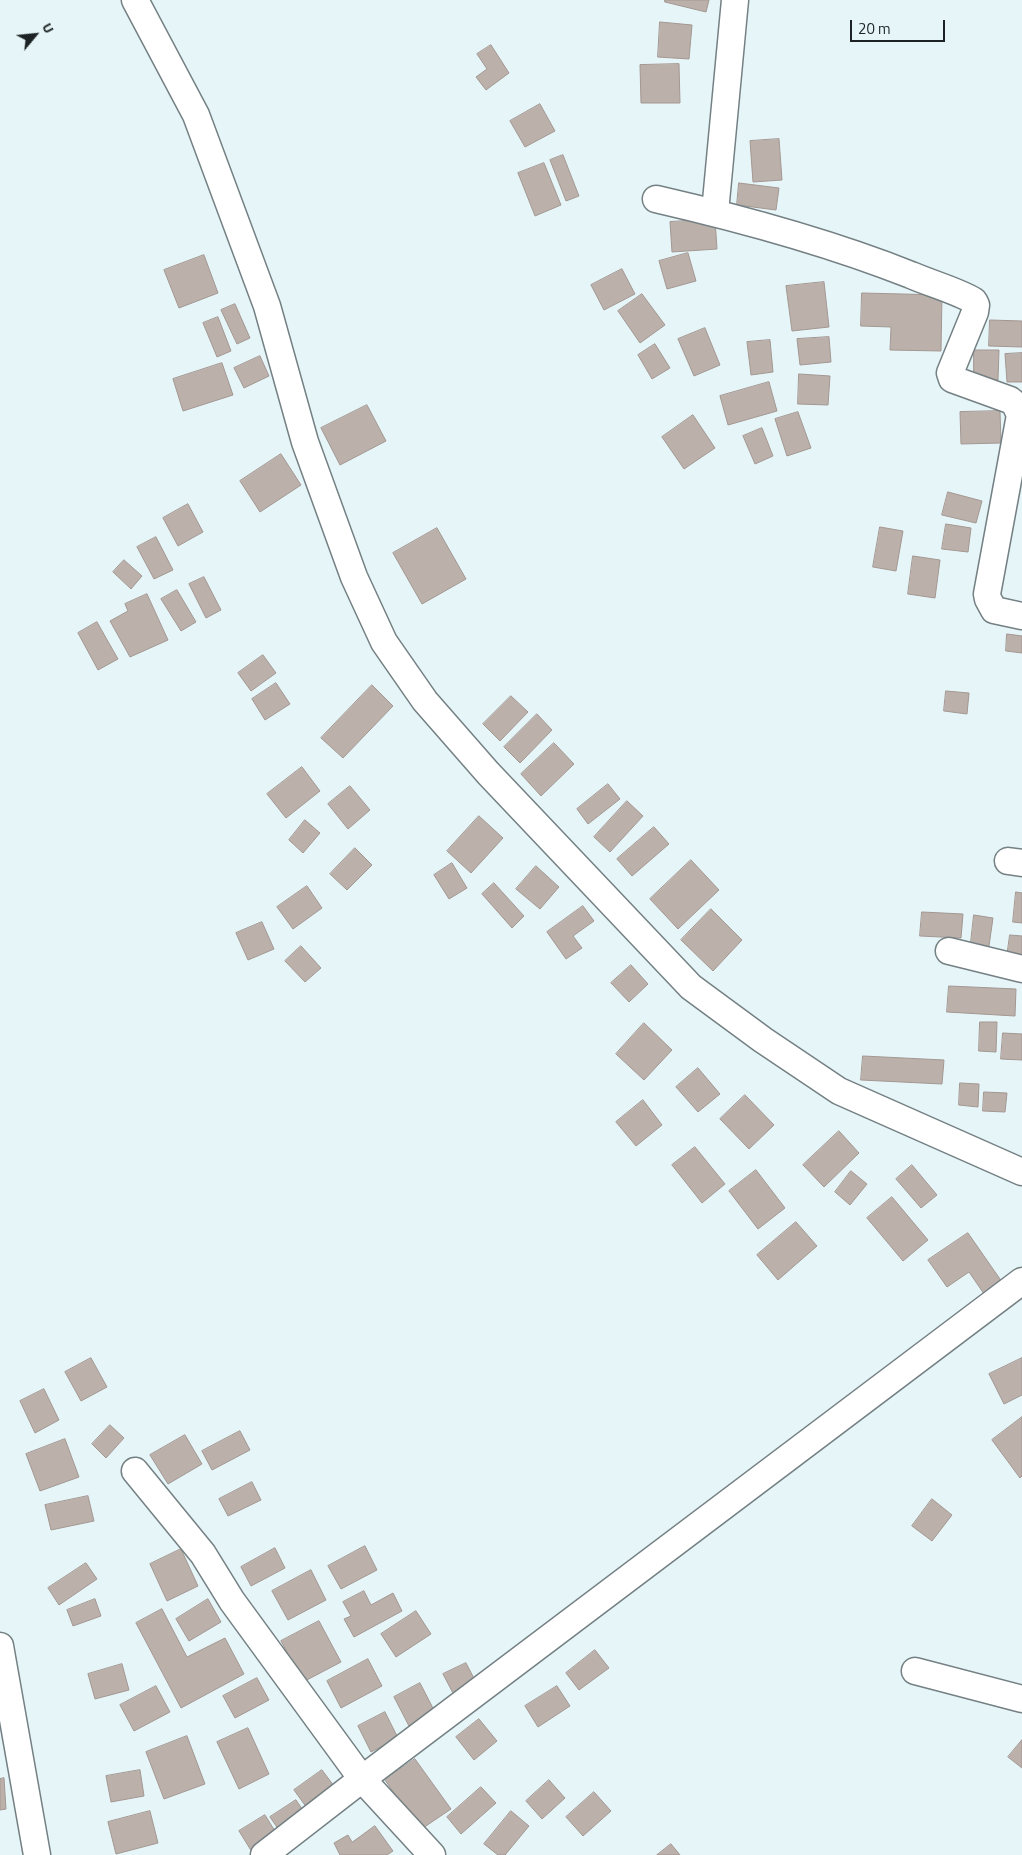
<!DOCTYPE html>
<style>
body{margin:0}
#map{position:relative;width:1022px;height:1855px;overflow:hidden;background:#e6f5f8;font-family:"Titillium Web",sans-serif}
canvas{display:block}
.north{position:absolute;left:10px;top:10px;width:50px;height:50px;-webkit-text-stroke:4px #e6f5f8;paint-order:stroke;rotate:62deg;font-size:14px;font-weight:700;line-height:20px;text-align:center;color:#1d2324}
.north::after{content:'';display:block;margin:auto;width:18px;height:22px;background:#1d2324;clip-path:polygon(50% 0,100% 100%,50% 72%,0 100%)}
.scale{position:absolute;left:850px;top:20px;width:95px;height:22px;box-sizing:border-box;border:2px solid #1d2324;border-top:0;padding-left:6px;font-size:15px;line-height:18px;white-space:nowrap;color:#1d2324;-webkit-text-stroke:4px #e6f5f8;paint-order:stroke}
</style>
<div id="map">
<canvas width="1022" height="1855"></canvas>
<div class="north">U</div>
<div class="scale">20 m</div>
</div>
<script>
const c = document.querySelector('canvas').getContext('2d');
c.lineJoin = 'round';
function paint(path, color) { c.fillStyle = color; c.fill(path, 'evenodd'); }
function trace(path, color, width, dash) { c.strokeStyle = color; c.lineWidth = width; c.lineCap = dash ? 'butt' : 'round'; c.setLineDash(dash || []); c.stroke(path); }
const building = new Path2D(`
 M665 0H709L706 12 665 2Z
 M660 22 692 25 689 59 658 57Z
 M491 45 509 73 486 90 476 77 487 69 477 54Z
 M679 64 680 103H641L640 65Z
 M540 104 555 131 525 147 510 121Z
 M779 139 782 180 753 182 750 141Z
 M563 155 579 196 566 201 550 160Z
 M544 163 561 205 535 216 518 173Z
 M739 183 779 188 776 210 737 205Z
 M715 219 717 249 672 252 670 222Z
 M688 253 696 281 667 289 659 261Z
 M204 255 218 293 179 308 164 270Z
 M622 269 635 294 604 310 591 285Z
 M824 282 829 327 792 331 786 286Z
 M862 293 942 295 941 351 890 350 891 327 861 326Z
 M642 294 665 325 640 343 618 311Z
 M235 304 250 338 237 344 221 310Z
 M218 317 231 351 217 357 203 323Z
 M990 320 1022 321V347L989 346Z
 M705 328 720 365 694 376 678 339Z
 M829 337 831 362 800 365 797 339Z
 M770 340 773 372 751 375 747 342Z
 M655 344 670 368 652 379 638 355Z
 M974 350H999L998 380 974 379Z
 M1022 353V382H1007L1005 354Z
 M260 356 269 376 244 388 234 368Z
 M222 363 233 395 183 411 173 379Z
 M799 374 830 376 828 405 798 404Z
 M769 382 777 411 728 425 720 396Z
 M367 405 386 441 340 465 321 428Z
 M1000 411 1001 443 961 444 960 412Z
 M798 412 811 448 787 456 775 419Z
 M693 415 715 448 684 469 662 437Z
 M762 428 773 456 755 464 743 436Z
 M281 454 301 485 260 512 240 481Z
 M948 492 982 501 976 523 942 515Z
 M188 504 203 532 178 546 163 518Z
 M946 524 971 528 968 552 942 549Z
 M880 527 903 531 896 571 873 567Z
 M437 528 466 579 422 604 393 553Z
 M156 537 173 570 154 579 137 547Z
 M913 556 940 560 935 598 908 594Z
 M124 560 142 576 131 589 113 572Z
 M204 577 221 610 206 618 189 584Z
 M177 590 196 622 181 631 161 599Z
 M147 594 168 640 130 657 110 621 128 611 125 604Z
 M97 622 118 659 98 670 78 633Z
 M1007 634 1022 636V653L1006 651Z
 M263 655 276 673 251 691 238 673Z
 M276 683 290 704 265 720 252 699Z
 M372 685 393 706 343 758 321 738Z
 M946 691 969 693 967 714 944 711Z
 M511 696 528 712 500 741 483 724Z
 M537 714 552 730 520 763 504 747Z
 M554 743 574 764 541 796 521 774Z
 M302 767 320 791 286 818 267 794Z
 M608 784 620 799 588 824 577 809Z
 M350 786 370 810 348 829 328 804Z
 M627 801 643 816 610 852 594 837Z
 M479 816 503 838 471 873 447 851Z
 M305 820 320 833 303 853 289 840Z
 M654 827 669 844 632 876 617 859Z
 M355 848 372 865 347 890 330 874Z
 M691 860 719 890 678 929 650 899Z
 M452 863 467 888 449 899 434 875Z
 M536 866 559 887 540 909 516 889Z
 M494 883 524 916 512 928 482 894Z
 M307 886 322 908 293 929 277 907Z
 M1016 892 1022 893V923L1013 922Z
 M583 906 594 921 573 936 582 948 566 959 547 932Z
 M711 909 742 940 713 971 681 940Z
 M922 912 963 914 961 938 920 936Z
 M974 915 993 918 988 953 970 951Z
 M262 922 274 949 248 960 236 933Z
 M1010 935 1022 936V966L1006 964Z
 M301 946 321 968 305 982 285 961Z
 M631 965 648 984 629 1002 611 983Z
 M949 986 1016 989 1015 1016 947 1012Z
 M980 1022H997L996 1052 979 1051Z
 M644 1023 672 1050 644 1080 616 1054Z
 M1003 1033 1022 1034V1060L1001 1059Z
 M863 1056 944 1060 942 1084 861 1080Z
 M698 1068 720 1094 698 1112 676 1087Z
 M960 1083 979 1084 978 1107 959 1105Z
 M984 1092 1007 1093 1005 1112 983 1111Z
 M745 1095 774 1125 749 1149 720 1119Z
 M643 1100 662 1125 636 1146 616 1122Z
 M839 1131 859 1153 824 1187 803 1165Z
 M695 1147 725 1184 702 1203 672 1165Z
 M912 1165 937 1195 921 1208 896 1179Z
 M756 1170 785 1208 758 1229 729 1191Z
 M851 1171 867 1184 850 1205 835 1192Z
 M892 1197 928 1240 903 1261 867 1218Z
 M796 1222 817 1246 778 1280 757 1255Z
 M968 1233 1009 1292 991 1304 969 1272 947 1287 928 1260Z
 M91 1358 107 1387 81 1401 65 1372Z
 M1022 1358V1395L1004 1404 989 1374Z
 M44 1389 59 1420 35 1433 20 1401Z
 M1022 1417V1476L1020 1478 992 1440Z
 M110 1425 124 1438 106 1458 92 1444Z
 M240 1431 250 1450 212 1470 202 1451Z
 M185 1435 202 1464 168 1484 150 1455Z
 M65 1439 79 1477 40 1491 26 1454Z
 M252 1482 261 1500 228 1516 219 1499Z
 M88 1496 94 1521 51 1530 45 1505Z
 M932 1499 952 1515 932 1541 912 1526Z
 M365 1546 377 1570 341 1589 328 1566Z
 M275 1548 285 1568 251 1586 241 1567Z
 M181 1549 198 1586 167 1601 150 1564Z
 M86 1563 97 1579 59 1605 48 1588Z
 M311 1570 326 1600 288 1620 272 1591Z
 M364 1591 371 1605 393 1593 402 1611 354 1637 344 1619 351 1616 343 1602Z
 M95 1599 101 1616 73 1626 67 1610Z
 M208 1599 221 1622 189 1641 176 1619Z
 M162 1609 187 1657 225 1638 244 1674 181 1708 136 1623Z
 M416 1611 431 1634 396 1657 381 1634Z
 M319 1621 341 1662 303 1682 281 1641Z
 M595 1650 609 1668 579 1690 566 1673Z
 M368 1659 382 1686 341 1708 327 1681Z
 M466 1663 478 1686 455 1697 443 1674Z
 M122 1664 129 1690 95 1699 88 1674Z
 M257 1678 269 1700 235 1718 223 1696Z
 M420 1683 435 1712 409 1726 394 1697Z
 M156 1686 170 1712 134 1731 120 1705Z
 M557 1686 570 1706 538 1727 525 1706Z
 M385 1712 398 1738 371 1752 358 1726Z
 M479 1719 497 1741 474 1760 456 1737Z
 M248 1728 269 1774 239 1789 217 1742Z
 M187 1736 205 1784 164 1799 146 1752Z
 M1022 1740V1768L1008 1757Z
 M415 1759 451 1809 420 1830 385 1780Z
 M140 1770 144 1796 111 1802 106 1776Z
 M322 1770 340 1794 312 1815 294 1790Z
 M4 1778 6 1809 0 1810V1779Z
 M549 1780 565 1798 542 1819 526 1801Z
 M481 1787 496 1803 461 1834 447 1817Z
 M594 1792 611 1811 583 1836 566 1817Z
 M296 1800 309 1819 283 1836 270 1817Z
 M150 1811 158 1843 116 1854 108 1822Z
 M511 1811 529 1826 505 1855H498L484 1844Z
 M265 1815 278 1836 252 1852 239 1831Z
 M375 1826 393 1851 387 1855H340L334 1843 348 1835 352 1842Z
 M671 1844 680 1855H657Z`);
const minor = new Path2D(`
 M135 0 196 115 267 306 305 442 354 577 384 642 425 701 488 773 691 987 763 1040 839 1091 1022 1172
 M656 199C743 219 828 242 911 275 929 283 958 291 974 301L976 305 975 312 950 373 952 379 1010 400 1015 404 1020 415 987 594 988 599 994 610 1022 616
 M715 212 735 0
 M1008 861 1022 863
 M949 951 1022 969
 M135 1471 203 1554 232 1601 362 1779 432 1855
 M0 1646 37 1855
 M915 1671 1022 1699
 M264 1855 362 1779 1022 1281`);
paint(building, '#bcb0ab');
trace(building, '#a39792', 1);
trace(minor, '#748083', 29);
trace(minor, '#fff', 26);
</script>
